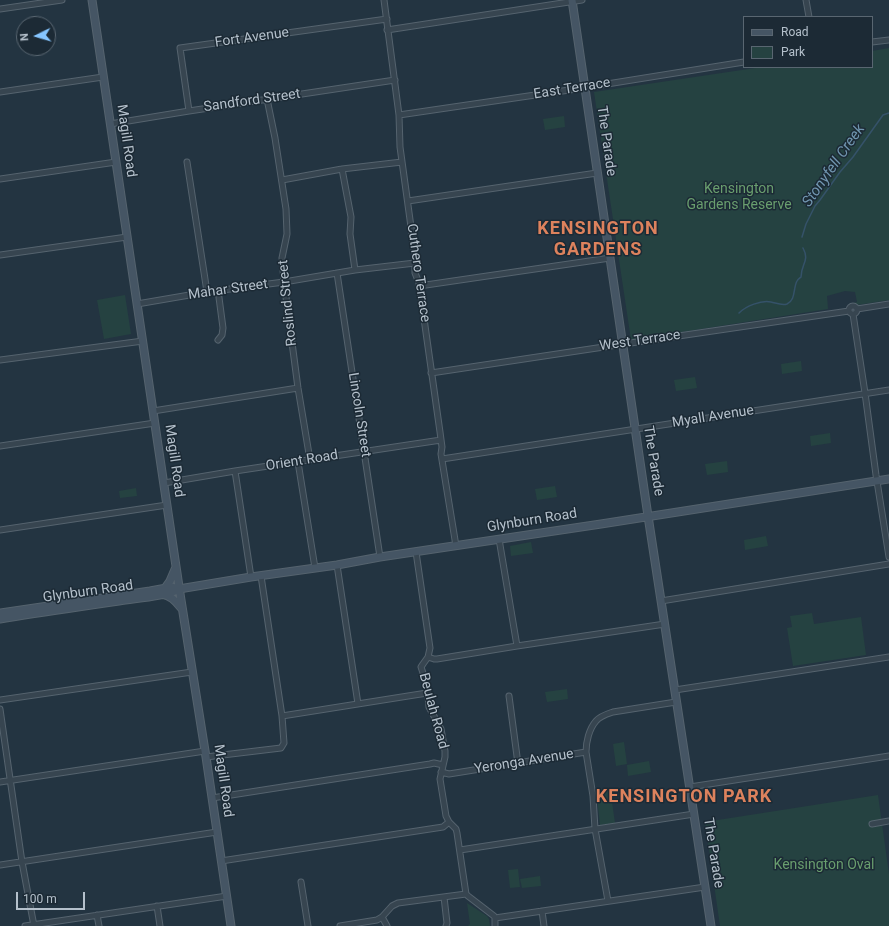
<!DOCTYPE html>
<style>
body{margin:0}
#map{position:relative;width:889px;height:926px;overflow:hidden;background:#233441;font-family:Roboto,sans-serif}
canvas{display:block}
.legend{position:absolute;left:743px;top:16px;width:130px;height:52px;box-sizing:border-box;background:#1c2a35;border:1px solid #596671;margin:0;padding:5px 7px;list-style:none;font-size:12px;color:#b4c0cb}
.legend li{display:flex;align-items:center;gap:8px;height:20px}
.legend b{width:20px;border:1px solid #596671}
.north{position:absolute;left:16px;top:16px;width:40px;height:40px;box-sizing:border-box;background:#1c2a35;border:1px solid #596671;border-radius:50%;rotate:265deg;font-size:11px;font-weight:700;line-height:16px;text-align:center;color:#b4c0cb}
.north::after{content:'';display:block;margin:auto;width:14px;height:18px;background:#85c5ff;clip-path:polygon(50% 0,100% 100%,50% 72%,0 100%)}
.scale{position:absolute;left:16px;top:892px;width:69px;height:18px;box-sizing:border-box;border:2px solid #b4c0cb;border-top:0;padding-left:5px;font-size:12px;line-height:14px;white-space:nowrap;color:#b4c0cb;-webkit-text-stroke:3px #1c2a35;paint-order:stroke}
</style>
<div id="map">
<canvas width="889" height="926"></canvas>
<ul class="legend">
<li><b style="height:5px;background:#455564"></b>Road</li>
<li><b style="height:11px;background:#254241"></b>Park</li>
</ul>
<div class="north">N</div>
<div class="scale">100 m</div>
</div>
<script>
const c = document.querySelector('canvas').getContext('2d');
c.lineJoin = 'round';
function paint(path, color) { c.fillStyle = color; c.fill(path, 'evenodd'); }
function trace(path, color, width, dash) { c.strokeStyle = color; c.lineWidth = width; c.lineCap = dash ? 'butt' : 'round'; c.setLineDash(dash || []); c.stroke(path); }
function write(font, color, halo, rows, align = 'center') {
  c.font = font + ' Roboto,sans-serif'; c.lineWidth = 3; c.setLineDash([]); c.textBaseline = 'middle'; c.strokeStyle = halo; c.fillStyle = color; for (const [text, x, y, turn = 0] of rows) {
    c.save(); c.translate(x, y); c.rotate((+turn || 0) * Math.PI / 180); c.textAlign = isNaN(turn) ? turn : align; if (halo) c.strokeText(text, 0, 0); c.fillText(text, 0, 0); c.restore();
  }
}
const green = new Path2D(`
 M889 48V300L857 305 850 304 857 302 855 292 845 291 827 296 828 309 631 340 594 92 762 67H872V51Z
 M564 116 565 127 545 130 543 119Z
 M125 295 131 334 104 339 97 300Z
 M801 361 802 371 782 374 781 364Z
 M695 377 697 388 676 391 674 380Z
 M830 433 831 443 811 446 810 436Z
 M727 461 728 472 707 475 705 464Z
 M555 486 557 497 537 500 535 489Z
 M136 488 137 496 120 498 119 491Z
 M766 536 768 546 745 550 744 540Z
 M531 542 533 553 511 556 510 546Z
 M812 613 814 624 861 617 866 655 793 666 787 628 792 627 790 616Z
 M567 689 568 699 547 702 545 692Z
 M624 742 627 764 616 766 613 744Z
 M649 761 651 772 628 776 627 765Z
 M610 788 615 823 600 825 596 790Z
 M878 795 889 874V926H720L705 822Z
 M518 869 520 887 510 888 508 870Z
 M540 876 541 886 522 888 520 879Z
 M467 903 487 916 489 919 490 926H468L470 924Z`);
const stream = new Path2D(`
 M802 237 806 224 815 206 820 200 840 172 853 157 883 115 889 113
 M739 313C746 306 761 300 771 302 776 303 782 306 787 304 796 300 793 288 797 281 798 279 800 278 801 277 801 264 810 261 803 248`);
const minor = new Path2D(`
 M384 0 399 115 400 147 415 256V273L419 283 440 432 442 447 441 454 456 546
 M806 0 809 17
 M0 9 62 0
 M387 30 582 0
 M872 42 889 40
 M0 92 103 77
 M267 99 275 138 286 209 287 234 282 258 284 282 298 388 310 460
 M189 111 180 48 387 19
 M399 115 576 89 744 62
 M110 124 189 111 395 80
 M187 162 207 292
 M342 169 351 217 350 234 355 270
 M0 179 116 162
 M282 180 342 169 402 162
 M408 201 597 173
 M0 255 127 237
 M337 273 380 557
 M419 286 610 258
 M137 304 207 292 284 282 355 270 415 263
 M849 310a4 4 0 1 1 8 0a4 4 0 1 1-8 0Z
 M857 309 889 304
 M853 314 865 393 876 475 889 557
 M218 340 222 335 223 328 218 290
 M0 360 143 341
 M431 373 617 345 849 311
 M153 411 298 388
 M0 446 155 423
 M442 459 889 390
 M298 462 315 568
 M235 471 251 577
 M164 483 235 471 441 440
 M0 530 167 505
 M499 539 517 646
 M416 552 430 648 428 657 423 664 421 667 427 685 429 707 441 729 445 751V757L440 779 446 816 449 822 456 829 457 833 466 894 468 896 494 916 495 918V926
 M337 565 358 704
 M661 601 889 564
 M428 657 434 659H437L517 646 665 624
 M675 690 889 657
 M509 696 518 764
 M0 700 192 672
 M0 709 22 862 34 926
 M282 716 427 693
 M586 752 593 796 595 829 608 901
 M206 757 281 748 284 743 282 716 261 576
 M441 772 449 774 586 752C586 742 589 729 596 721 600 716 607 714 613 712L676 702
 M0 782 205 751
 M690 787 889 756
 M212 798 430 764 434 763 443 765
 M872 824 889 821
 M460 850 694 814
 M221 861 443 827 449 822
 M0 865 217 832
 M301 882 308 926
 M444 897 447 923 446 926
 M157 906 160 926
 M542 911 544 926
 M97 915 99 926
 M382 917 387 926
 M495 918 705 887
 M25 926 227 896
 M340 926 377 920 382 917 392 906 398 903 466 894`);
const secondary = new Path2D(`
 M92 0 181 600 206 757 231 926
 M572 0 648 516 711 926
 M165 588 170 581 176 567
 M162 594C172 596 176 602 182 609
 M0 613 150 591 172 587 179 589
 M0 619C40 612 79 607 119 601 137 598 163 597 179 589L251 577 337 565 380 557 601 524 889 479`);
const streetNames = [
 ["Fort Avenue",252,38,-8],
 ["East Terrace",572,89,-9],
 ["Sandford Street",252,101,-8],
 ["Magill Road",126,141,82],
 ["The Parade",606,141,82],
 ["Cuthero Terrace",418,273,82],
 ["Mahar Street",228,290,-8],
 ["Roslind Street",288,303,-96],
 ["West Terrace",640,341,-8],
 ["Lincoln Street",359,415,81],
 ["Myall Avenue",713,417,-9],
 ["Magill Road",174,461,82],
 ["Orient Road",302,461,-9],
 ["The Parade",653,461,81],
 ["Glynburn Road",532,521,-9],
 ["Glynburn Road",88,592,-8],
 ["Beulah Road",433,711,75],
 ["Yeronga Avenue",524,762,-9],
 ["Magill Road",223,781,82],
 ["The Parade",713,853,81]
];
const parkNames = [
 ["Kensington",739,189],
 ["Gardens Reserve",739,205],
 ["Kensington Oval",824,865]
];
const waterNames = [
 ["Stonyfell Creek",834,166,-55]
];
const districtNames = [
 ["KENSINGTON",598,229],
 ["GARDENS",598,250],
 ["KENSINGTON PARK",684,797]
];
paint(green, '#254241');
trace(stream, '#355269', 1.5);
trace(minor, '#55636e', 7);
trace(secondary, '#55636e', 9);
trace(minor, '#374550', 5);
trace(secondary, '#455564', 7);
write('14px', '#b4c0cb', '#1c2a35', streetNames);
write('14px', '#699e6e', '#1c2a35', parkNames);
write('italic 15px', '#7196b0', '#1c2a35', waterNames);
c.letterSpacing = '1px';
write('bold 18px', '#dd825d', '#1c2a35', districtNames);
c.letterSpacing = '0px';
</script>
